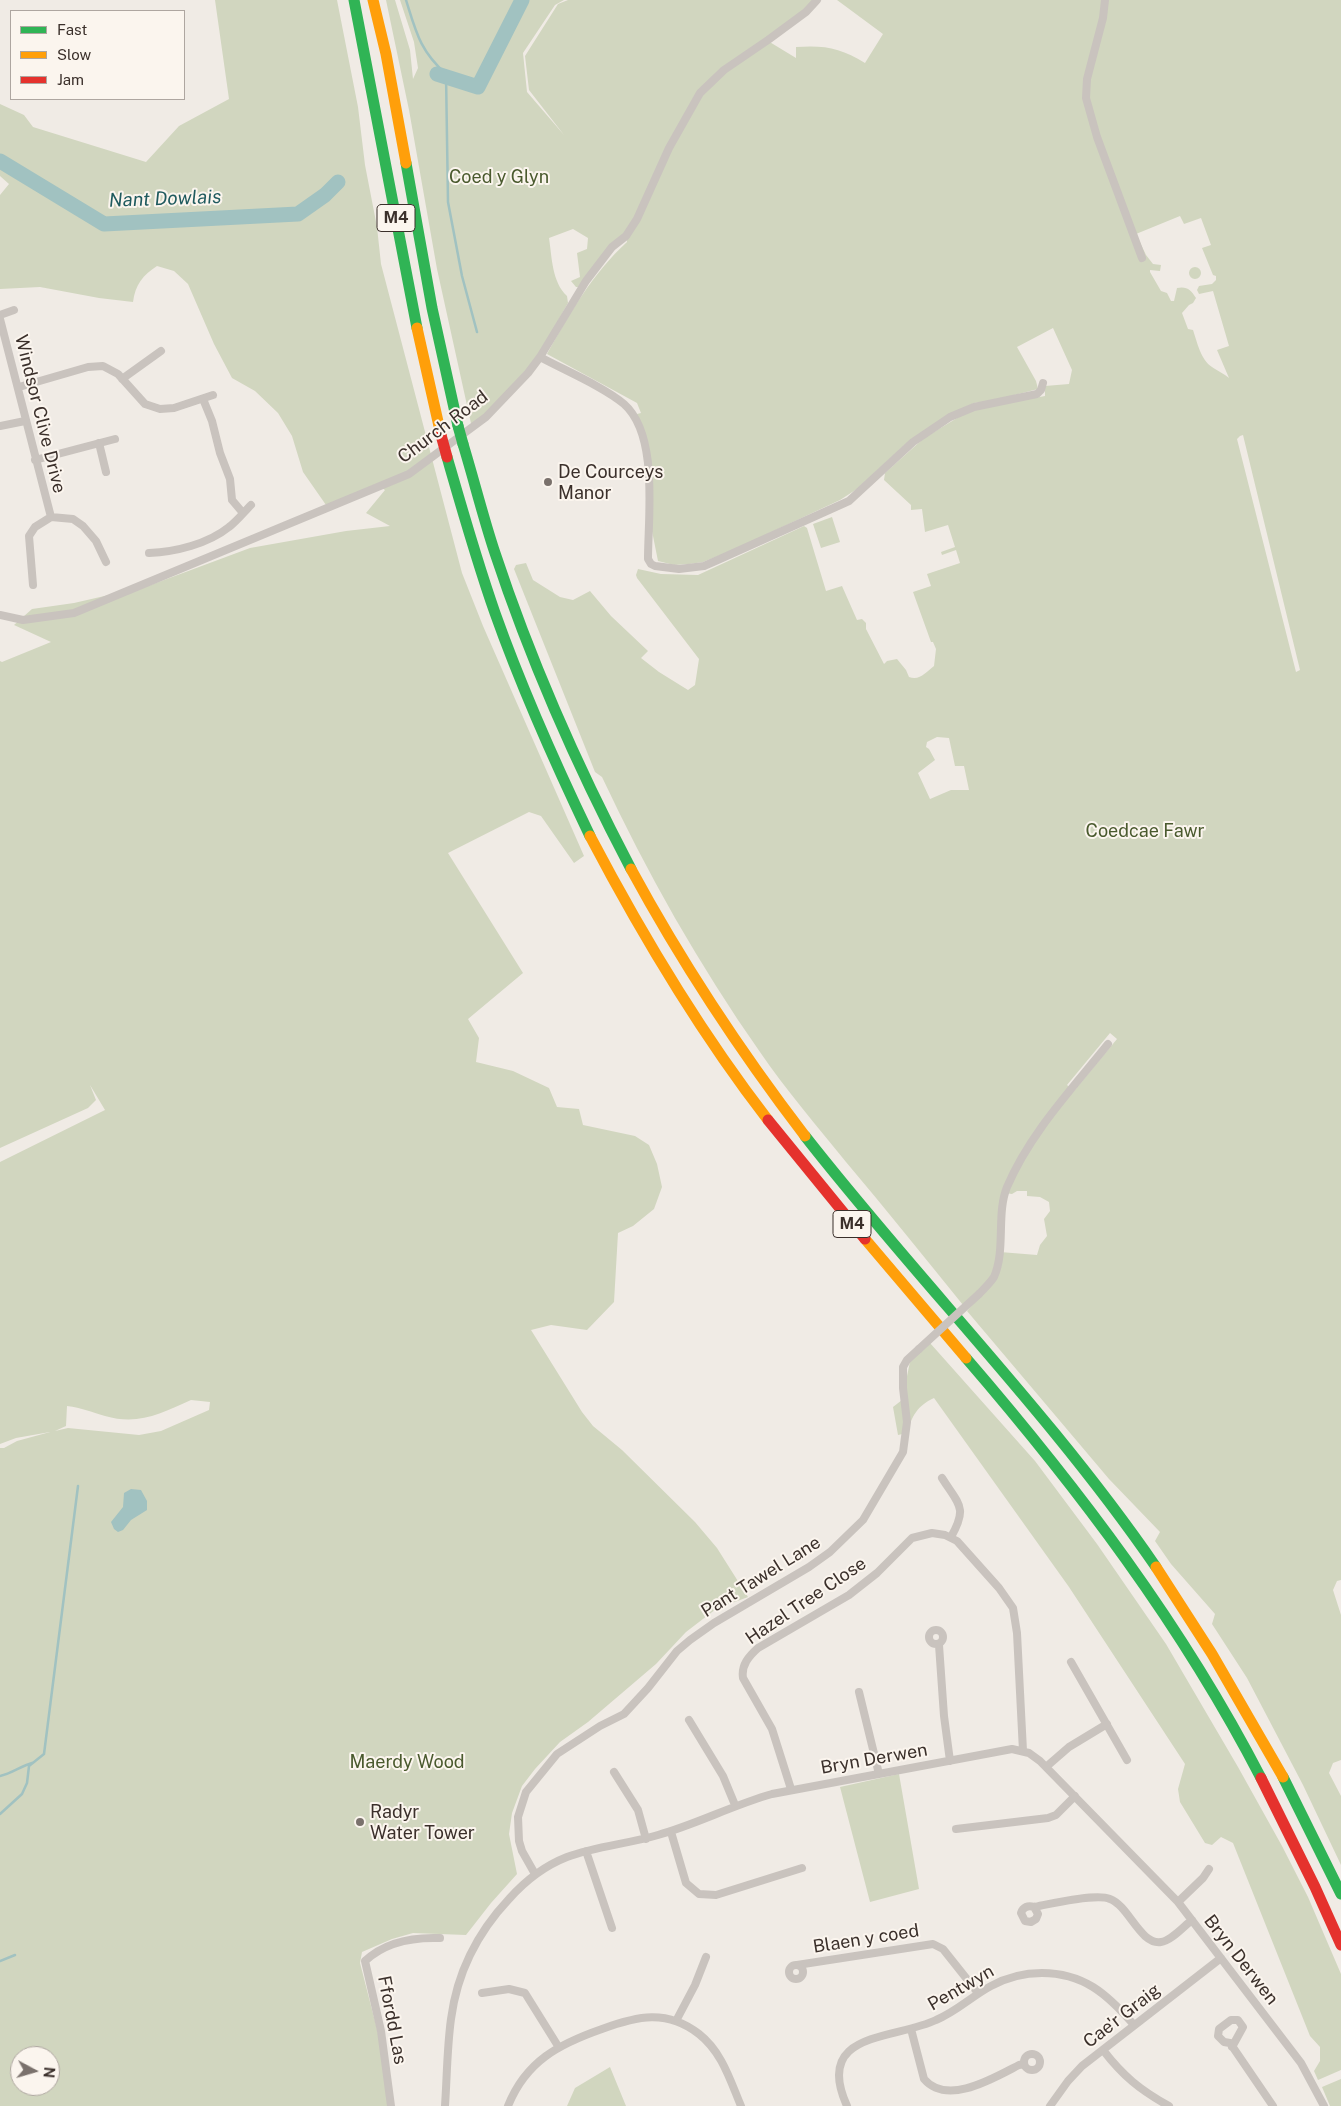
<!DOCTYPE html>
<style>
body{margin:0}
#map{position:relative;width:1341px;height:2106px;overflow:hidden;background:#f0ebe5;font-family:"Public Sans",sans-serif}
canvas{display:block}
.legend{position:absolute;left:10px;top:10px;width:175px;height:90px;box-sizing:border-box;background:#fbf5ee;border:1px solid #aea6a0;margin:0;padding:6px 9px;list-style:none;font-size:15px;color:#3b302b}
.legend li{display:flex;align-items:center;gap:10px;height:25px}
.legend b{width:25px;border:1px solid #aea6a0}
.north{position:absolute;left:10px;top:2046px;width:50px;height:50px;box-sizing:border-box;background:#fbf5ee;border:1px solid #aea6a0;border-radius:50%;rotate:96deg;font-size:14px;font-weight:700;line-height:20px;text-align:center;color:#3b302b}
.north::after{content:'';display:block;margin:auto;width:18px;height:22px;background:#7a716c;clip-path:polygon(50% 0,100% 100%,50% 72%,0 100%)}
</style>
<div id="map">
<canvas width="1341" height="2106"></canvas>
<ul class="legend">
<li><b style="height:6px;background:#30b455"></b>Fast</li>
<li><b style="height:6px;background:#ff9f0a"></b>Slow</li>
<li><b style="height:6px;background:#e5322d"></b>Jam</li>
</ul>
<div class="north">N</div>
</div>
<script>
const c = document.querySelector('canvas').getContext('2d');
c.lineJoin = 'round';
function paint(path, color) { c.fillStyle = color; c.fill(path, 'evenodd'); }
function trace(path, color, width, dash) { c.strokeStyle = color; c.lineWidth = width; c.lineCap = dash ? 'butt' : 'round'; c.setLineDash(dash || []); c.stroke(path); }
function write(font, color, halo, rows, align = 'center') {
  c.font = font + ' "Public Sans",sans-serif'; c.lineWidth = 4; c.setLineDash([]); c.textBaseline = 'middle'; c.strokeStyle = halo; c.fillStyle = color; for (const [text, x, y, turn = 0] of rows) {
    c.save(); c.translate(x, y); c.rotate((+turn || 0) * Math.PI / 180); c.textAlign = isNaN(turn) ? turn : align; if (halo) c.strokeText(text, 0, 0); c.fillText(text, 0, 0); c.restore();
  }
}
const green = new Path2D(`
 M215 0H337L358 107 365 165 377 227 381 264 462 573 483 626 584 856 574 863 541 816 529 812 448 853 523 973 468 1019 479 1038 476 1062 513 1071 549 1088 557 1107 579 1109 583 1125 635 1136 649 1145 657 1164 662 1187 654 1209 633 1226 618 1233 614 1302 587 1330 551 1325 531 1330 582 1412 593 1426 622 1450 695 1522 717 1548 748 1597 716 1609 686 1632 656 1664 588 1722 560 1742 535 1769 522 1786 512 1813 509 1834 517 1874 491 1903 466 1935 413 1933 392 1939 362 1952 360 1963 378 2033 388 2106H0V1448H4L17 1441 50 1432 16 1438 0 1444V1162L105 1110 90 1085 96 1100 88 1108 0 1148V661L2 662 51 642 14 625 32 609 74 603 148 586 250 548 346 531 390 526 366 513 385 490 376 484 326 505 303 472 292 436 278 413 255 391 232 378 214 344 188 284 174 271 157 266C143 275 135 285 133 302L99 298 40 287 0 289V195L9 184 0 176V104L24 115 33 127 146 162 179 126 229 99ZM191 1400 210 1402 209 1410 161 1431 139 1435 68 1428 55 1431 66 1426 67 1406C82 1408 91 1412 105 1416 139 1426 161 1413 191 1400ZM20 2056H50V2086H20Z
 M386 0H395L410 50 413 79 418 68 414 42 400 0H564L555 5 523 53 527 92 564 135 529 90 525 56 558 4 568 0H817L768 41 796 58V47C825 45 841 48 865 63L883 34 837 0H1341V1580L1337 1581 1333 1590 1341 1615V1760L1333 1763 1329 1773 1341 1796V1865L1303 1785 1247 1678 1212 1624 1215 1614 1171 1564 1155 1541 1160 1532 1109 1479 967 1311 973 1304 963 1305C924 1257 886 1209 846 1162 817 1126 786 1090 760 1052 699 965 647 873 602 777L595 772 514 569 516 565 526 563 533 580 560 597 573 600 590 591 611 616 648 651 641 658 659 672 688 690 695 685 699 659 637 578 636 575 638 569 661 574 698 575 804 526 807 528 826 591 842 586 857 620 862 619 866 623V629L884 664 887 661 897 659 906 670 909 677C920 681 926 672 934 666L936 649 933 642H931L913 592 931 586 927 574 960 563 956 550 942 555 941 552 955 547 948 525 925 532 922 509 911 510V505L884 480 885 473 924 438 962 415 981 408 1045 396V386L1069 384 1072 370 1053 328 1017 347 1036 381 1038 389 995 400 974 403 950 414 910 440 857 489 840 500 733 550 703 562 689 564 674 565 658 561 652 531 646 458 633 415 641 413 637 403 547 354C569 314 593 273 627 242L626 236 582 287H576L571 281 580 277 577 253 587 249 588 238 573 229 549 238C552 258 552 282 567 296L568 303 542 349 543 352 472 428 437 269 409 110ZM1180 216 1184 224 1201 218 1211 245 1202 248 1213 275 1216 276V280L1212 284 1199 286 1197 290 1199 294 1213 291 1229 346 1217 350 1229 378C1223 373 1218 371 1212 367 1201 360 1197 342 1193 330L1188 329 1182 313 1189 305 1193 303 1196 298C1191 290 1187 286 1177 288L1174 301H1171L1167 293 1161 291 1150 272V270L1160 271 1161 265 1153 264 1146 255 1136 234ZM1243 435 1300 670 1296 672 1237 439 1240 436ZM937 737 949 738 955 766H964L969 790H951L930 799 918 773 935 760 929 749 926 747 927 742ZM1110 1033 1117 1039 1074 1091 1067 1085ZM1017 1191H1027V1196L1040 1197 1049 1202 1050 1211 1044 1219 1047 1236 1040 1245 1037 1255 1000 1252 1005 1193 1012 1194Z
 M1189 273a6 6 0 1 1 12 0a6 6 0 1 1-12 0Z
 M832 517 840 542 821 548 813 524Z
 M930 1343 1035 1461 1097 1544 1166 1644 1238 1767 1282 1846 1308 1897 1341 1974V2070L1318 2080 1314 2071 1320 2061V2047L1310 2036 1233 1843 1221 1837 1212 1845 1205 1843 1180 1802 1178 1789 1185 1764 1069 1587 934 1398C917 1406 912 1416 907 1433L898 1435 893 1407 902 1400 911 1357Z
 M899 1774 919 1889 870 1902 840 1787Z
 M610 2067 626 2106H567L575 2088Z
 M1341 2079V2106H1330L1322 2087Z`);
const water = new Path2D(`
 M131 1489 141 1490 147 1501V1510L131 1520 123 1530 118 1532 114 1529 111 1522 123 1507 124 1493Z`);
const stream = new Path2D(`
 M406 0C416 32 420 51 446 74L448 202 462 276 477 332
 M0 1776C11 1774 21 1766 32 1763
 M0 1814 22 1794 27 1783 29 1766 44 1754 78 1486
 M0 1961 15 1955`);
const river = new Path2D(`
 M437 74 478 87 522 0
 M0 161 104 224 298 214 325 195 338 182`);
const street = new Path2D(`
 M1105 0 1103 18 1087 79 1086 98 1097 137 1142 258
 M0 315 14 310
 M0 319 51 517
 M540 357C564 370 604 387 624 404 659 435 648 516 648 559L651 564 655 566 679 569 704 566 720 559 849 501 913 442 950 417 974 407 1037 394 1041 390 1043 383
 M122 379 161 351
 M19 387 88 367 103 366 118 374 145 404 160 409 174 408 213 395
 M203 399 212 421 220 453 230 479 232 500 243 513
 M0 426 25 421
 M99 443 106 472
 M35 460 115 439
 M149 553C175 552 208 544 229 527 237 521 244 512 251 505
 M33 585 29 536 35 527 51 517 73 519 83 526 96 541 106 562
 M0 615 23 620 74 613 409 474 486 417 528 373 540 357 586 281 612 247 626 236 637 219 669 148 700 93 724 70 768 40 806 12 817 0
 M979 1294C984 1289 990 1283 994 1277 1006 1250 996 1214 1007 1187 1030 1133 1072 1089 1108 1044
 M942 1478C959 1505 968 1507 951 1537
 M929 1637a7 7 0 1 1 14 0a7 7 0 1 1-14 0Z
 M939 1645 944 1716 950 1761
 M1071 1662 1127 1760
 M859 1692 879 1774
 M689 1720 723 1776 735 1805
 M1046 1767 1069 1747 1107 1724
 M614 1772 638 1810 646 1839
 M791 1789 772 1729 743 1678C741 1665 749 1656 758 1648L849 1595 877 1573 912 1538 932 1533 945 1535 957 1541 999 1588 1013 1608 1017 1633 1023 1751
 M956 1829 1048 1818 1056 1815 1075 1796
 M671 1832 686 1883 699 1894 716 1895 802 1868
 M586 1851 612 1928
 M535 1874 522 1851 519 1841 518 1817 526 1792 557 1754 600 1726 624 1714 648 1688 677 1651 690 1640 714 1623 809 1567 830 1552 863 1520 903 1452 907 1422 903 1388V1367L907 1360 919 1349
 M1178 1902 1203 1878 1209 1869
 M1034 1907 1038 1914 1036 1919 1031 1922 1025 1921 1021 1913C1023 1907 1028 1905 1034 1907 1050 1904 1096 1893 1110 1899 1129 1906 1140 1945 1161 1942 1171 1941 1184 1926 1192 1920
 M789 1972a7 7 0 1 1 14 0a7 7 0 1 1-14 0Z
 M797 1965 933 1944 943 1949 978 1993
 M482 1993 509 1989 525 1993 558 2046
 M676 2021 695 1985 706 1957
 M911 2029 924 2079C947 2106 992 2079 1019 2065L1024 2064
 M1232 2047 1243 2027 1238 2020H1231L1219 2029 1218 2036 1224 2042 1230 2043 1273 2106
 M1103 2050C1123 2076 1140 2090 1169 2106
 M1024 2062a8 8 0 1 1 16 0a8 8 0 1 1-16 0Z
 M391 2106 381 2031 365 1961C386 1941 413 1937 440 1938
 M445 2106C447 2077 447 2048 451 2019 457 1973 478 1932 509 1899 525 1881 544 1866 567 1857 596 1846 628 1844 658 1835 697 1824 733 1805 772 1794L1012 1749 1029 1753 1040 1761 1178 1902 1301 2063 1324 2106
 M508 2106C526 2061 559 2044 602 2029 637 2016 667 2009 699 2034 722 2052 730 2080 741 2106
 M847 2106C813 2031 894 2040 936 2020 956 2012 972 1996 991 1986 1022 1969 1062 1968 1093 1987 1109 1997 1122 2011 1134 2025
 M1050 2106 1068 2081 1082 2066 1221 1958`);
const fast = new Path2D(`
 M354 0 417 328
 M406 163 432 308 458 426
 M463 444C474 480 483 517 495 553 531 662 578 768 631 869
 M447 457C462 509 477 562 495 613 522 689 555 763 590 836
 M805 1136C919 1282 1051 1414 1156 1567
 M966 1358C1078 1488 1182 1625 1261 1778
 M1283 1777 1341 1894`);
const slow = new Path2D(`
 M373 0 386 54 406 163
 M417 328 441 435
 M590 836C642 935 700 1032 768 1120
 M631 869C682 963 740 1051 805 1136
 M865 1239 966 1358
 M1156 1567 1212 1654 1283 1777`);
const jam = new Path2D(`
 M768 1120 865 1239
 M1261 1778 1315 1887 1341 1945`);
const streetBridge = new Path2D(`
 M919 1349 979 1294`);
const fastBridge = new Path2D(`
 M458 426 463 444`);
const jamBridge = new Path2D(`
 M441 435 447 457`);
const markers = [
 [548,482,5,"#7a716c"],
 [360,1822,5,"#7a716c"]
];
const shields = [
 [396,218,38],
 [852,1224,38]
];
const shieldNames = [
 ["M4",396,218],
 ["M4",852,1224]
];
const parkNames = [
 ["Coed y Glyn",499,177],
 ["Coedcae Fawr",1145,831],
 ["Maerdy Wood",407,1762]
];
const streetNames = [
 ["Windsor Clive Drive",40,414,76],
 ["Church Road",443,427,-37],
 ["Pant Tawel Lane",761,1577,-32],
 ["Hazel Tree Close",806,1601,-34],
 ["Bryn Derwen",874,1759,-10],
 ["Blaen y coed",866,1939,-9],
 ["Bryn Derwen",1241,1960,52],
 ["Pentwyn",961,1988,-30],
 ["Cae'r Graig",1122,2016,-38],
 ["Ffordd Las",392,2020,79]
];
const poiNames = [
 ["De Courceys",558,472],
 ["Manor",558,493],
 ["Radyr",370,1812],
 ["Water Tower",370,1833]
];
const waterNames = [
 ["Nant Dowlais",165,199,-2]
];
paint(green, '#d1d6bf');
paint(water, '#a1c2c1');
trace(stream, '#a1c2c1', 2.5);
trace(river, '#a1c2c1', 15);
trace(street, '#c9c3be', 8);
trace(fast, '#30b455', 11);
trace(slow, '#ff9f0a', 11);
trace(jam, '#e5322d', 11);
trace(streetBridge, '#c9c3be', 8);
trace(fastBridge, '#30b455', 11);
trace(jamBridge, '#e5322d', 11);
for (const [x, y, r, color] of markers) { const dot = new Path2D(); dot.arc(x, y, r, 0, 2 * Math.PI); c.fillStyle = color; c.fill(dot); trace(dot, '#fbf5ee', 2); }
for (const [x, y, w] of shields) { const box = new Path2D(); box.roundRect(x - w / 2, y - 13.5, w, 27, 4); c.fillStyle = '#fbf5ee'; c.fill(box); trace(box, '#3b302b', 1); }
write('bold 16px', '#3b302b', null, shieldNames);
write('18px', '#4a5a2e', '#fbf5ee', parkNames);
write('18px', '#3b302b', '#fbf5ee', streetNames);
write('18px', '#3b302b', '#fbf5ee', poiNames, 'left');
write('italic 19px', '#1f5a5e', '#fbf5ee', waterNames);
</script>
